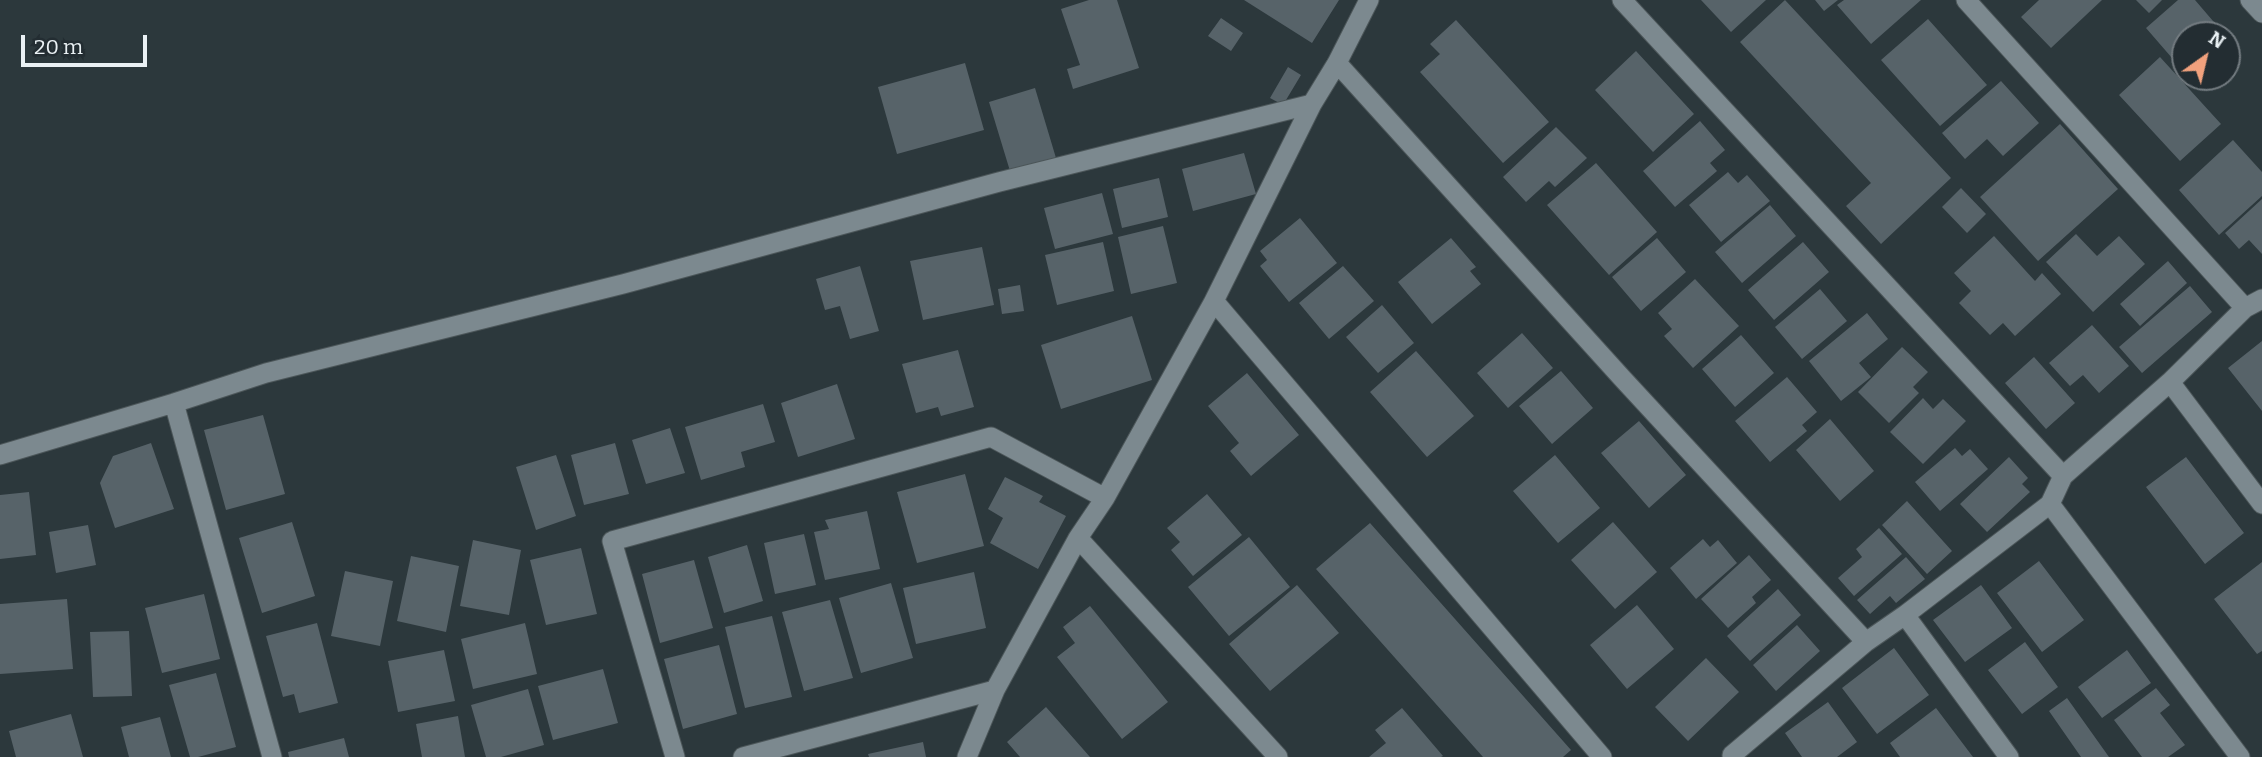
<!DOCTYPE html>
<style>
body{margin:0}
#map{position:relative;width:2262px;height:757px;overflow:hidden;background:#2c383c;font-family:Bitter,serif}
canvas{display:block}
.north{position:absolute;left:2171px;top:21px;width:70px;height:70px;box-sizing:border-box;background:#232d32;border:2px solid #737b80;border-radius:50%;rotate:34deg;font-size:19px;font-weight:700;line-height:28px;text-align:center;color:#eaf1f4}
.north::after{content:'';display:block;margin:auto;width:24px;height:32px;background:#f1a17d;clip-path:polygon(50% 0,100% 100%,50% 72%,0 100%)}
.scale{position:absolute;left:21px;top:35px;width:126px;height:32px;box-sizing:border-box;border:4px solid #eaf1f4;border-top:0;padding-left:9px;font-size:21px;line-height:24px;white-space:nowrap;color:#eaf1f4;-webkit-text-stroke:5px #232d32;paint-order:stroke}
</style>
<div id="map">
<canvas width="2262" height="757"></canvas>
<div class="north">N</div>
<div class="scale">20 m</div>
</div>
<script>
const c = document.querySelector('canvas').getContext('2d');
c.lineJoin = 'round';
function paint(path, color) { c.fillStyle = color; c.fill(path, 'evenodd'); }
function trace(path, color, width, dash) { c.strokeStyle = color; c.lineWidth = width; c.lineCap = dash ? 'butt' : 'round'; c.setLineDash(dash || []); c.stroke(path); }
const building = new Path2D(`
 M1089 0H1117L1139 68 1073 89 1067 69 1080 65 1061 9Z
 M1244 0H1339L1312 43Z
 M1701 0H1766L1731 32Z
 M1785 0 1951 178 1881 244 1846 206 1871 183 1740 42Z
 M1815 0H1838L1824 11Z
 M1844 0H1921L1871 44 1837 5Z
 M2039 0H2102L2051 48 2021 17Z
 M2136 0H2162L2149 13Z
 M2178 0H2195L2225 35H2185V73L2146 28Z
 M1221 18 1243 33 1231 51 1208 36Z
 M1928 19 1987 85 1940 126 1881 60Z
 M1456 20 1549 122 1503 163 1420 72 1440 54 1430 44Z
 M1636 51 1694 114 1653 152 1595 90Z
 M2160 57 2221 124 2180 161 2119 95Z
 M965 63 984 130 897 154 878 87Z
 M1288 67 1301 75 1283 105 1270 98Z
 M2001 81 2039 123 2003 156 1987 139 1965 159 1942 133Z
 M1035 88 1056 158 1010 171 989 102Z
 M1700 121 1725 150 1710 163 1717 171 1675 207 1643 171Z
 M2060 124 2118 189 2038 261 1980 197Z
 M1556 127 1587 158 1555 187 1549 181 1526 202 1503 177Z
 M2233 140 2262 172V196L2219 235 2179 190Z
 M1244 153 1256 194 1193 211 1182 169Z
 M1596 163 1657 232 1609 275 1547 205Z
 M1728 172 1738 183 1747 175 1770 201 1721 242 1689 205Z
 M1159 178 1168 217 1122 228 1113 189Z
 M1961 188 1986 214 1967 233 1942 207Z
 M1102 193 1113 234 1055 249 1044 208Z
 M2262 199V254L2249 240 2239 249 2225 233Z
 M1770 205 1796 236 1742 283 1715 252Z
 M1300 218 1337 263 1289 302 1260 266 1267 260 1260 251Z
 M1163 226 1177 283 1131 294 1118 237Z
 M2076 234 2097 256 2119 236 2145 264 2093 312 2046 262Z
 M1994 236 2035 281 2042 273 2061 294 2015 336 2003 323 1990 335 1959 303 1971 291 1954 273Z
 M1451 238 1476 267 1470 271 1481 284 1432 324 1398 282Z
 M1657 238 1686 272 1641 311 1612 277Z
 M1103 242 1114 291 1057 305 1045 255Z
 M1803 242 1829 272 1774 320 1748 290Z
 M982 247 994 305 923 320 910 261Z
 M2168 261 2187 283 2140 326 2120 304Z
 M860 266 879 331 850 339 840 306 825 310 816 279Z
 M1343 266 1374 301 1329 339 1299 303Z
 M1695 279 1739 326 1693 368 1664 336 1672 329 1658 313Z
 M1020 285 1024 311 1002 314 998 289Z
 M2190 286 2212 312 2142 373 2119 347Z
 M1820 289 1847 321 1802 359 1775 327Z
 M1382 305 1414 343 1378 373 1346 337Z
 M1867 313 1888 339 1859 363 1871 377 1841 401 1809 361Z
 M1132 316 1152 380 1061 409 1041 345Z
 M2092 325 2129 366 2099 393 2083 375 2070 386 2049 363Z
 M1522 333 1553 368 1508 408 1477 373Z
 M1741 335 1774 373 1735 407 1702 369Z
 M2262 341V411L2228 368Z
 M1902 347 1928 372 1913 387 1919 393 1889 423 1858 392Z
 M958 350 974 407 941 416 938 407 916 413 902 364Z
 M1416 351 1474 416 1427 457 1370 392Z
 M2034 357 2075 403 2046 429 2005 383Z
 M1561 371 1593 408 1552 444 1519 406Z
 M1247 373 1299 435 1251 476 1230 451 1239 443 1208 406Z
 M1787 377 1817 412 1802 425 1807 431 1770 462 1735 421Z
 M837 384 855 439 798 457 781 403Z
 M1923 398 1933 409 1943 399 1966 421 1923 464 1890 432Z
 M763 404 775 442 741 452 745 467 701 480 685 427Z
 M263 415 285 494 226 510 204 430Z
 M1830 419 1874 471 1840 501 1796 450Z
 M1639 421 1686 475 1649 508 1601 453Z
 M670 428 685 473 646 484 632 440Z
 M151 443 174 509 115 528 100 483 113 456Z
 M615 443 629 494 584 505 571 455Z
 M1955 448 1962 456 1970 449 1988 469 1940 511 1915 482Z
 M556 455 576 516 536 530 516 467Z
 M1555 455 1600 508 1558 543 1513 491Z
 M2009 457 2028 478 2022 484 2030 492 1987 532 1960 504Z
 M2186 457 2244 533 2205 564 2146 487Z
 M965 474 984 546 917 563 897 492Z
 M1005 477 1043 496 1039 502 1066 516 1038 569 990 543 1003 518 988 509Z
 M29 492 36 555 0 559V495Z
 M1207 494 1242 535 1193 576 1171 550 1180 542 1167 528Z
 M1907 501 1952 551 1927 574 1882 525Z
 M867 511 880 569 825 580 814 532 829 529 825 520Z
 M292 522 315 596 262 613 239 538Z
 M1613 522 1657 572 1615 609 1571 560Z
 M1370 523 1571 750 1563 757H1483L1316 569Z
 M88 525 96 565 56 573 49 532Z
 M1879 528 1902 554 1854 596 1838 578 1862 557 1856 549Z
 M804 534 816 585 775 594 764 543Z
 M1249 537 1290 587 1229 636 1188 587Z
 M1703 539 1710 547 1718 540 1737 563 1696 599 1670 568Z
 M473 540 521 550 509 615 460 606Z
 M747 545 763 601 724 613 708 557Z
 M581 548 597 614 546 625 530 560Z
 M1749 555 1771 580 1752 597 1756 603 1728 628 1701 599Z
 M411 556 459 566 446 632 397 621Z
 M1906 557 1925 579 1896 603 1890 596 1870 614 1857 600Z
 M694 560 713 628 660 643 642 574Z
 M2039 561 2084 620 2042 652 1997 593Z
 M2262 562V651L2257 654 2214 599Z
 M345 571 393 581 380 646 331 636Z
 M974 572 986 628 916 644 903 588Z
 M891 583 913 658 861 673 839 598Z
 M1297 585 1339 633 1270 691 1229 644Z
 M1981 585 2012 628 1965 662 1933 620Z
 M1778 589 1801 615 1750 661 1727 636Z
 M204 594 220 659 162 673 145 608Z
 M67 599 73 669 0 674V604Z
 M830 600 853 678 804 691 782 612Z
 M1637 605 1674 649 1627 689 1590 645Z
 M1090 606 1168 702 1122 739 1057 657 1075 643 1063 627Z
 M772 616 792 697 745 708 725 627Z
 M317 623 338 703 299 713 294 694 283 697 266 636Z
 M525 623 537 674 473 689 461 639Z
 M1797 625 1820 651 1776 691 1753 665Z
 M129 631 132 696 93 697 90 632Z
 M2025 642 2058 687 2022 714 1988 670Z
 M719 645 737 714 683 729 664 659Z
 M1894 648 1929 695 1877 734 1842 688Z
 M444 650 455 701 398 712 388 661Z
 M2127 650 2151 683 2102 718 2078 687Z
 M1706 658 1739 692 1688 741 1655 707Z
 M603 669 618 723 553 740 538 686Z
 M216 673 236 747 198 757H190L169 685Z
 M2156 688 2170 705 2160 713 2185 745 2168 757H2142L2114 720Z
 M528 689 544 745 501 757H486L471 705Z
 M2067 698 2109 757H2081L2049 711Z
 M1828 702 1857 742 1837 757H1802L1785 733Z
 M1046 707 1090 757H1020L1007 742Z
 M1402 708 1443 756 1441 757H1369L1386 743 1375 730Z
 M1936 708 1973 757H1900L1890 743Z
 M71 714 83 757H16L9 731Z
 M458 716 465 757H422L416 724Z
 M160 717 171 757H129L121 727Z
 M344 738 349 757H289L288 752Z
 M923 742 926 757H869L868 754Z`);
const minor = new Path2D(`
 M1622 0 2063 476
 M1966 0 2245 308
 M2250 0 2262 13
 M1337 63 1622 378 1866 642
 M2262 299 2245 308 2170 382 2262 504
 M1214 301 1602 757
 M2170 382 2063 476 2050 504 2240 757
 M174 403 272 757
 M0 455 174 403 266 373 623 284 999 182 1312 104
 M1078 538 1278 757
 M675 757 612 541 991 437 1105 498
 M743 757 995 690
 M967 757 995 690 1078 538 1105 498 1214 301 1312 104 1337 63 1369 0
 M1734 757 1732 755 1866 642 1905 615
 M2009 757 1905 615 2050 504`);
paint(building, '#576369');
trace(minor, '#4c5659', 21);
trace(minor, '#7c898f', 19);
</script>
